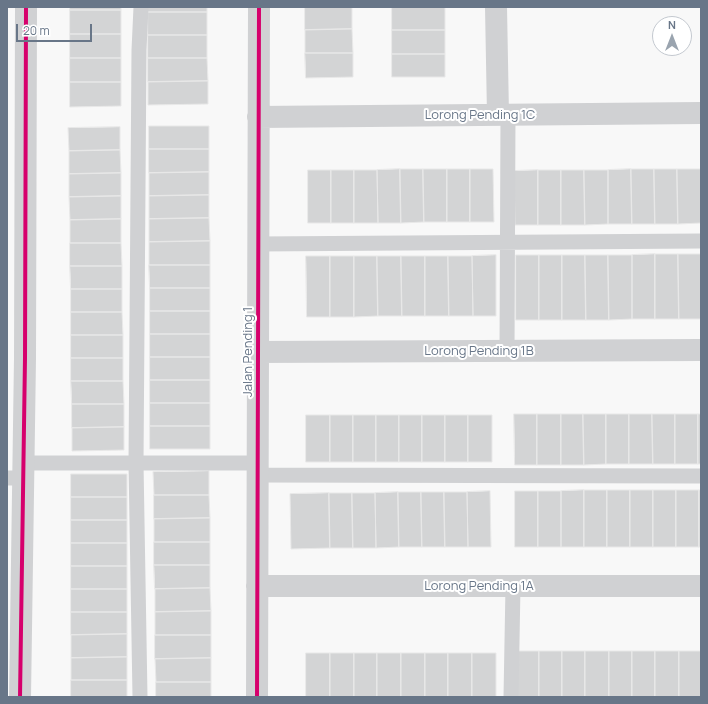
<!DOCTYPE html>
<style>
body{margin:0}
#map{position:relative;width:708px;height:704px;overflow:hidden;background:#f8f8f8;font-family:Manrope,sans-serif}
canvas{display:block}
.frame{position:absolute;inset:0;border:8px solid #687688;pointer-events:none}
.north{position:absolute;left:652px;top:16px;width:40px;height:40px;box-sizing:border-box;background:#fff;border:1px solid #c3c8cf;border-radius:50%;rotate:0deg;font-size:11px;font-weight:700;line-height:16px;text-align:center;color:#687688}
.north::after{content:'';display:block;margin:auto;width:14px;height:18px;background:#9aa4af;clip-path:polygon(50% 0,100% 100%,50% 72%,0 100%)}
.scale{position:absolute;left:16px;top:24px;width:76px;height:18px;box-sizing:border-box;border:2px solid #687688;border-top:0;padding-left:5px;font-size:12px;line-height:14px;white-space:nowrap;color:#687688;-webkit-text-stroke:3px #fff;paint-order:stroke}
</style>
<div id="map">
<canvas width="708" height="704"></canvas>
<div class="frame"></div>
<div class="north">N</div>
<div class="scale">20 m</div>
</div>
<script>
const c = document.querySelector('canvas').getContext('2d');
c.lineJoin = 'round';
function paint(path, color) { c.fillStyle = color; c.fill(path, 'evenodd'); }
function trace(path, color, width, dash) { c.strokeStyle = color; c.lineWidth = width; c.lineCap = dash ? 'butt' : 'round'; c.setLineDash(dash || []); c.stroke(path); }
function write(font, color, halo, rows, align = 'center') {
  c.font = font + ' Manrope,sans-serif'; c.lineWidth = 4; c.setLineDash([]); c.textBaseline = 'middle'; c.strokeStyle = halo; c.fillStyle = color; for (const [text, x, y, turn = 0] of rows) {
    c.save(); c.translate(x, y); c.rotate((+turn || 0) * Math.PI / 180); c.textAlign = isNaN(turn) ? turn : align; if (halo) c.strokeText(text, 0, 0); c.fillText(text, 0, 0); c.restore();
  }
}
const building = new Path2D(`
 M70 7H121V10H70Z
 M147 7H207V12H148Z
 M305 7H352V29L305 30Z
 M392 7H445V30H392Z
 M70 10H121V34H70Z
 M148 12H207V35H148Z
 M352 29 353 53H305V30Z
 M392 30H445V54H392Z
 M70 34H121V58H70Z
 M148 35H207V58H148Z
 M305 53H353V77L306 78Z
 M392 54H445V77H392Z
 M70 58H121V82H70Z
 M148 58H207L208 81 148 82Z
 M208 81V104L148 105V82Z
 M70 82H121V106L70 107Z
 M149 126H209V149H149Z
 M120 127V150L69 151 68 128Z
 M149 149H209V172L149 173Z
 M120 150 121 173 69 174V151Z
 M400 169 401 223H378L377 170Z
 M400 169H423L424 222 401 223Z
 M423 169H447V222H424Z
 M447 169H470V222H447Z
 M470 169H493L494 222H470Z
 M631 169 632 224H608V170Z
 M631 169H654L655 224H632Z
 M654 169H677L678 224H655Z
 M677 169H701V223L678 224Z
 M308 170H331V223H308Z
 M331 170H354V223H331Z
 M354 170H377L378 223H354Z
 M538 170V225H515L514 171Z
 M538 170H561V225H538Z
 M561 170H584L585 225H561Z
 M584 170H608V224L585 225Z
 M209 172V195L149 196V173Z
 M121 173V196L69 197V174Z
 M209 195V218L149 219V196Z
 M121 196V219L70 220 69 197Z
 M209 218 210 241 149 242V219Z
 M121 219V243H70V220Z
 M210 241V265H149V242Z
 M70 243H121L122 266H70Z
 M655 254H678L679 319H655Z
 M655 254V319H632V255Z
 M678 254H701V319H679Z
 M496 255V316H473L472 256Z
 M516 255H539V320H516Z
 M539 255H562V320H539Z
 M562 255H585L586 320H562Z
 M585 255H608L609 320H586Z
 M608 255H632V319L609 320Z
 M306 256H330V317H307Z
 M330 256H354V317H330Z
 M354 256H377L378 316 354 317Z
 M377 256H401L402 316H378Z
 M401 256H425V316H402Z
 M425 256H448L449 316H425Z
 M448 256H472L473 316H449Z
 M149 265H210V288H150Z
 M70 266H122V289H71Z
 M150 288H210V311H150Z
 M71 289H122V312H71Z
 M150 311H210V334H150Z
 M71 312H122L123 335H71Z
 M150 334H210V357H150Z
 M71 335H123V358H71Z
 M150 357H210V380H150Z
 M71 358H123V381H71Z
 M150 380H210V403H150Z
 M71 381H123L124 404H72Z
 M150 403H210V426H150Z
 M72 404H124V427L72 428Z
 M514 414H537V465H515Z
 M537 414H561V465H537Z
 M561 414H583L584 465H561Z
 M583 414H606V464L584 465Z
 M606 414H629V464H606Z
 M629 414H652L653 464H629Z
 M652 414H675V464H653Z
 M675 414H698V464H675Z
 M698 414H701V464H698Z
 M306 415H330V462H306Z
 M330 415H353V462H330Z
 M353 415H376V462H353Z
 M376 415H399V462H376Z
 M399 415H422V462H399Z
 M422 415H445V462H422Z
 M445 415H468V462H445Z
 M468 415H492V462H468Z
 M150 426H210V449H150Z
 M124 427V450L72 451V428Z
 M209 471V495H154L153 472Z
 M71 474H127V497H71Z
 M584 490H607V547H584Z
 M584 490V547H561V491Z
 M607 490H630V547H607Z
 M630 490H653V547H630Z
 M653 490H676V547H653Z
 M676 490H699V547H676Z
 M699 490H701V547H699Z
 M490 491 491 547H468L467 492Z
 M515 491H538V547H515Z
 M538 491H561V547H538Z
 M398 492H421L422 547H399Z
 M398 492 399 547 376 548 375 493Z
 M421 492H444L445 547H422Z
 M444 492H467L468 547H445Z
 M329 493H352L353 548H330Z
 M329 493 330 548 291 549 290 494Z
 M352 493H375L376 548H353Z
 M154 495H209L210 518 154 519Z
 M71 497H127V520H71Z
 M210 518V542H154V519Z
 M71 520H127V543H71Z
 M154 542H210V565H154Z
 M71 543H127V566H71Z
 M154 565H210V588L155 589Z
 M71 566H127V589H71Z
 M210 588 211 611 155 612V589Z
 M71 589H127V612H71Z
 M211 611V635H155V612Z
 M71 612H127V634L71 635Z
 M127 634V657L71 658V635Z
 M155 635H211V658L155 659Z
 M516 651H539V697H516Z
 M539 651H562V697H539Z
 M562 651H585V697H562Z
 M585 651H609V697H585Z
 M609 651H632V697H609Z
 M632 651H655V697H632Z
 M655 651H679V697H655Z
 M679 651H701V697H679Z
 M306 653H330V697H306Z
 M330 653H354V697H330Z
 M354 653H377V697H354Z
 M377 653H401V697H377Z
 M401 653H425V697H401Z
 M425 653H448V697H425Z
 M448 653H472V697H448Z
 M472 653H496V697H472Z
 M127 657V680H71V658Z
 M211 658V682H156L155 659Z
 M71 680H127V697H71Z
 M156 682H211V697H156Z`);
const service = new Path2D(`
 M258 244 701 241
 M507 351 508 115
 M24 463H257
 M257 475 701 476
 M7 478H23
 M140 697 136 463 139 50 141 7
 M511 697 513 586`);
const minor = new Path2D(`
 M496 7 498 115
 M258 117 701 113
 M258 352 701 350
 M257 586H701
 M20 697 25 358 26 7
 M257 697 259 7`);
const cycleway = new Path2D(`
 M20 697 25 358 26 7
 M257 697 259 7`);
const streetNames = [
 ["Lorong Pending 1C",480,115],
 ["Lorong Pending 1B",479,351],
 ["Jalan Pending 1",248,352,-90],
 ["Lorong Pending 1A",479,586]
];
paint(building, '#d3d4d5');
trace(building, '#e8e8e8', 1);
trace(service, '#d0d1d3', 15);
trace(minor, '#d0d1d3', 22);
trace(cycleway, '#d6006c', 4);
write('13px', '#687688', '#fff', streetNames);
</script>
